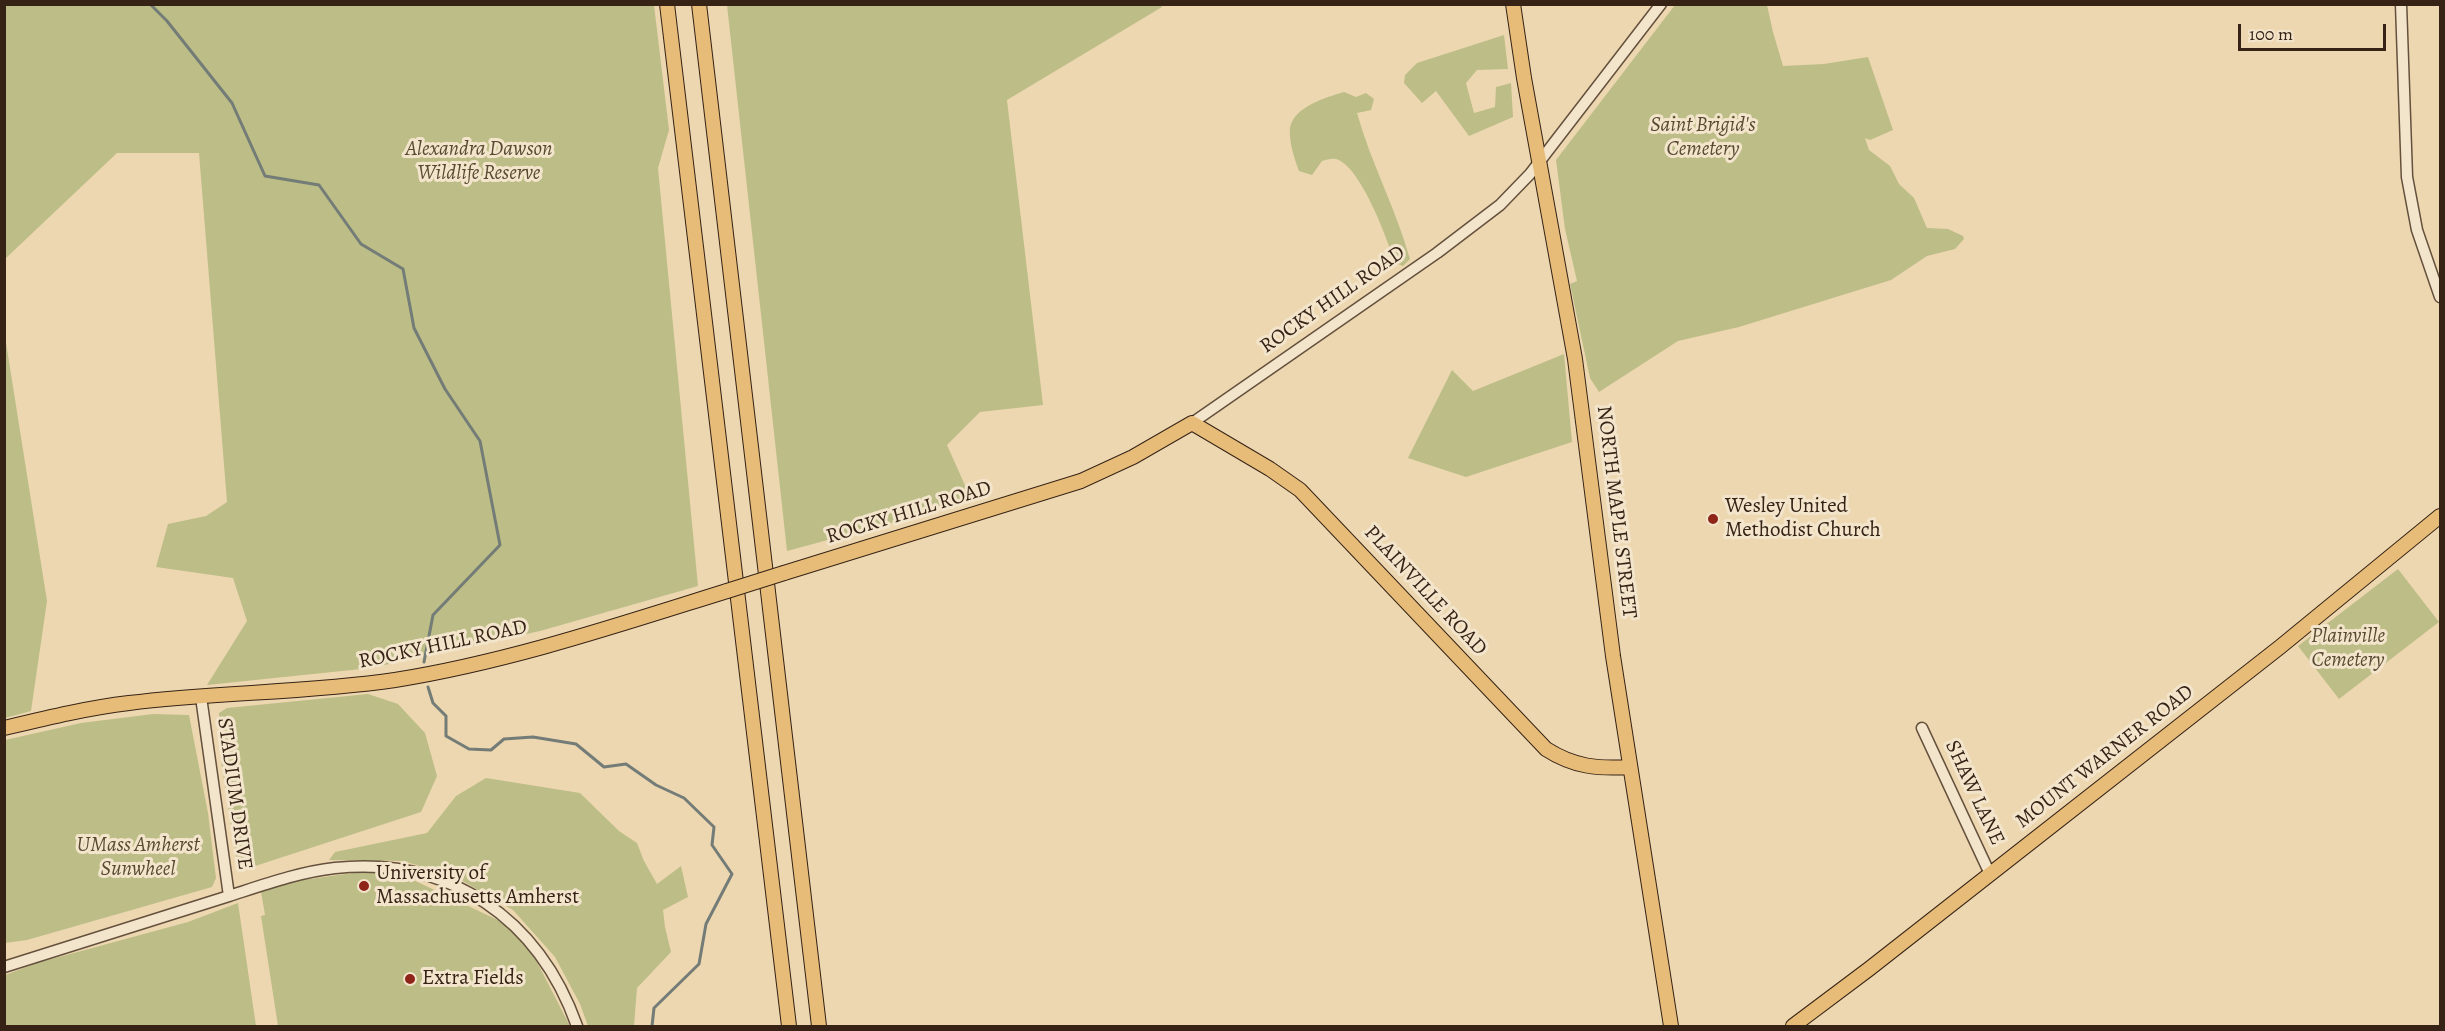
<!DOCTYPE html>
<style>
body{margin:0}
#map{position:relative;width:2445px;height:1031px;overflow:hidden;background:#edd7b0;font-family:Alegreya,serif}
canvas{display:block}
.frame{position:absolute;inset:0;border:6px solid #362316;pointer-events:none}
.scale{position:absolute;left:2238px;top:24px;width:148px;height:27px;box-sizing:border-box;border:3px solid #362316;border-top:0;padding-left:8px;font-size:18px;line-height:21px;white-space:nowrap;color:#362316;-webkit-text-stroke:4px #f3e5cc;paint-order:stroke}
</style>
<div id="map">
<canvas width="2445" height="1031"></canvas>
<div class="frame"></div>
<div class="scale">100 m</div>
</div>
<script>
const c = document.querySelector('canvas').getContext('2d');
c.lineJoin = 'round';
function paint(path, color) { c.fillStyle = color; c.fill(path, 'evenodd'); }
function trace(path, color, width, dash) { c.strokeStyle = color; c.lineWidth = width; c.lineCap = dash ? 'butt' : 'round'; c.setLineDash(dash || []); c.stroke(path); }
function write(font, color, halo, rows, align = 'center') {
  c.font = font + ' Alegreya,serif'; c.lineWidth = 6; c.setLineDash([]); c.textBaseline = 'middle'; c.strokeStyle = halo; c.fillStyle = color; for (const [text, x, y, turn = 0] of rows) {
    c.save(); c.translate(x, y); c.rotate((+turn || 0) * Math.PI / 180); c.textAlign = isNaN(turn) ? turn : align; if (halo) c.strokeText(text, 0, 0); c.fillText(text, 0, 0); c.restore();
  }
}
const green = new Path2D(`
 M5 4 654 5 669 130 658 168 698 586 540 631 371 668 207 685 247 621 233 578 156 567 168 524 206 516 227 502 199 153H117L5 259Z
 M727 5H1161L1162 7 1007 100 1043 405 980 412 947 445 972 501 787 551Z
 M1675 5H1767L1773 32 1783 66 1824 64 1868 57 1893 130 1870 140 1865 138 1869 150 1890 166 1899 184 1914 198 1927 228 1948 229 1963 236 1964 239 1955 249 1927 256 1891 280 1739 327 1678 341 1599 392 1590 378 1570 284 1577 281 1565 229 1556 160Z
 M1504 35 1508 69 1477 70 1466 83 1474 113 1495 107 1496 87 1511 83 1513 117 1469 136 1436 91 1422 103 1404 83 1405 75 1417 63Z
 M1344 92 1356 97 1366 93 1374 99 1371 110 1357 113C1371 163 1396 209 1410 259L1403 266 1395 263C1388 240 1360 165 1336 159 1332 158 1326 160 1322 161L1312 175 1299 171C1294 157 1289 143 1290 128 1293 107 1327 97 1344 92Z
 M4 330 47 601 31 711 5 718Z
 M1564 354 1572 442 1466 477 1408 458 1452 370 1473 391Z
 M2398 569 2439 622 2339 699 2298 646Z
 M368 694 398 704 425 733 437 776 421 812 246 869 238 870 221 761 219 713 227 708Z
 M153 714 189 715 208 813 216 878 212 887 27 940 5 943V740L81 723Z
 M486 778 580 793 619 831 637 843 644 861 657 884 681 866 688 897 663 910 665 927 671 952 637 988 634 1026H588L580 1004 555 957 513 910 454 876 403 861 329 860 335 852 427 833 456 796Z
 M388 868 521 931 570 1026H278L261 916 265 915 260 886Z
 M238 903 256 1026H5V975L37 963 188 922Z`);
const stream = new Path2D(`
 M150 4 167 21 232 103 265 176 319 185 361 244 403 269 414 328 445 389 480 441 500 545 433 615 424 662
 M428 687 433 703 446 716V736L469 749 491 750 504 739 533 737 576 744 604 767 626 764 656 785 684 798 714 827 712 845 732 874 706 924 699 964 654 1008 652 1026`);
const minor = new Path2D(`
 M2401 4 2407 177 2417 230 2440 297
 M1192 423 1437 253 1500 205 1530 174 1661 4
 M1922 728 1990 874
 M229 896C263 885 299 872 335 868 450 856 539 919 577 1026
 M4 967 229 896 201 697`);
const major = new Path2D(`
 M667 4 789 1026
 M699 4 819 1026
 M1513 4 1524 78 1575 359 1613 656 1671 1026
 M784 573 1081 481 1133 457 1192 423 1270 469 1300 490 1546 749C1574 767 1598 769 1630 767
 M4 728C46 718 87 708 129 703 217 692 307 693 395 680 508 662 618 625 727 591
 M1793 1026 1869 969 2280 647 2440 516`);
const majorBridge = new Path2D(`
 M727 591 784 573`);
const markers = [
 [1713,519,6,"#8f2418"],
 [364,886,6,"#8f2418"],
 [410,979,6,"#8f2418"]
];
const parkNames = [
 ["Saint Brigid's",1703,126],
 ["Cemetery",1703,150],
 ["Alexandra Dawson",479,150],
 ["Wildlife Reserve",479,174],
 ["Plainville",2348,637],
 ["Cemetery",2348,661],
 ["UMass Amherst",138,846],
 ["Sunwheel",138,870]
];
const streetNames = [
 ["ROCKY HILL ROAD",1333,300,-35],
 ["NORTH MAPLE STREET",1616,512,83],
 ["ROCKY HILL ROAD",909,513,-17],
 ["PLAINVILLE ROAD",1425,591,47],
 ["ROCKY HILL ROAD",443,645,-12],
 ["MOUNT WARNER ROAD",2105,757,-38],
 ["SHAW LANE",1974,793,65],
 ["STADIUM DRIVE",234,794,82]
];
const poiNames = [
 ["Wesley United",1725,507],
 ["Methodist Church",1725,531],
 ["University of",376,874],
 ["Massachusetts Amherst",376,898],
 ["Extra Fields",422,979]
];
paint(green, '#bdbd87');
trace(stream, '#747c77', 3);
trace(minor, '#64503c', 13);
trace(major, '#362316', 16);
trace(minor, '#f3e5cc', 10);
trace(major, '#e6bc78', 14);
trace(majorBridge, '#362316', 16, []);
trace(majorBridge, '#e6bc78', 14);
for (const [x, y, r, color] of markers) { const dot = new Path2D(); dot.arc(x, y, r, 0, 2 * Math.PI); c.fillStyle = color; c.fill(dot); trace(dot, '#f3e5cc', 2); }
write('italic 21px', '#584a32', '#f3e5cc', parkNames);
write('21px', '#362316', '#f3e5cc', streetNames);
write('21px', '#362316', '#f3e5cc', poiNames, 'left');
</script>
